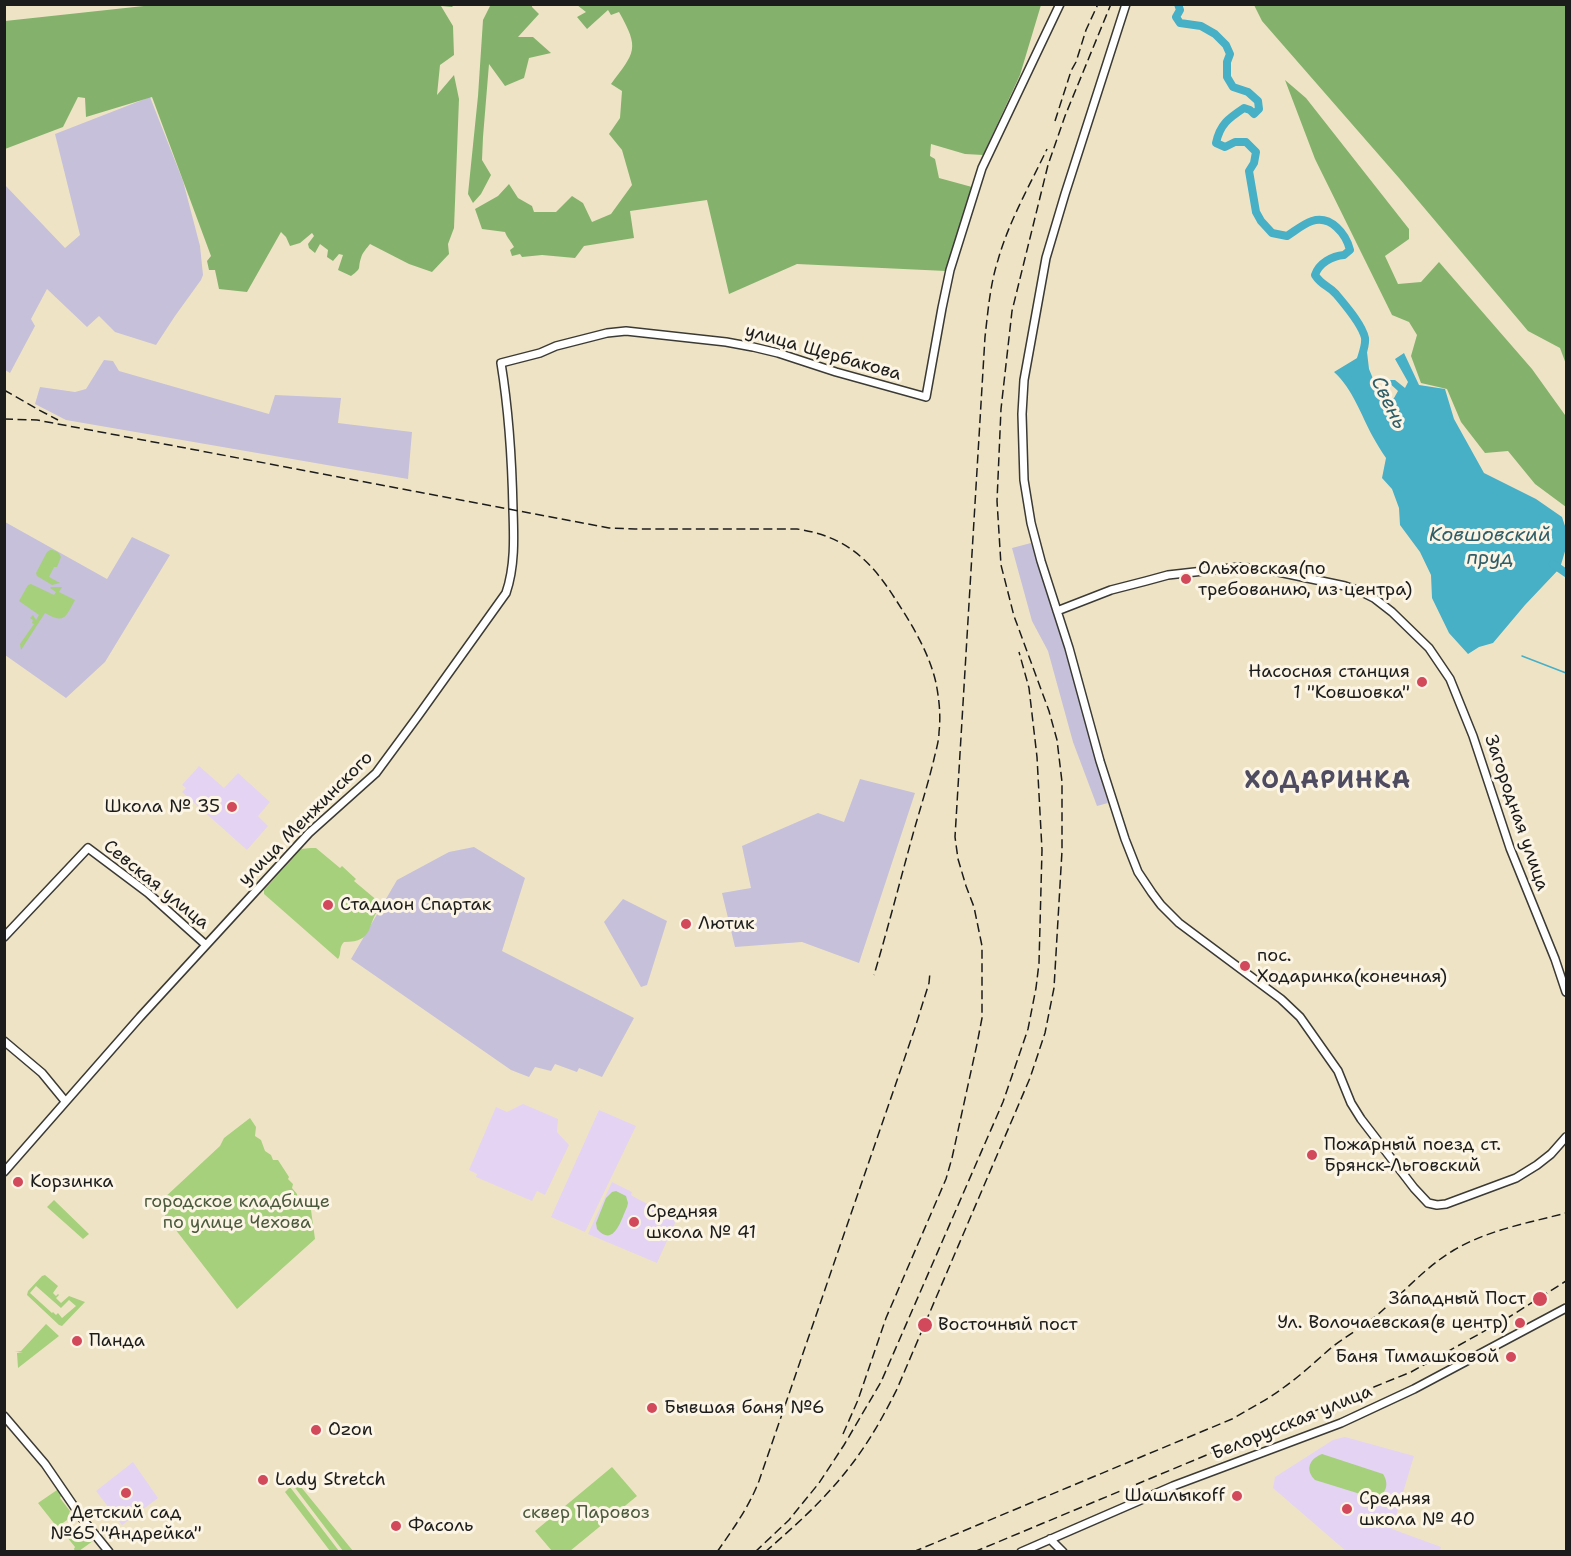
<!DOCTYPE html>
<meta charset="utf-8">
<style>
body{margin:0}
#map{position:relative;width:1571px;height:1556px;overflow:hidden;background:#eee4c5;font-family:"Shantell Sans",sans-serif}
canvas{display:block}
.frame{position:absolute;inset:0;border:6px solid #1c1c1c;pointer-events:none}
</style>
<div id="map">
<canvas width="1571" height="1556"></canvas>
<div class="frame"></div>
</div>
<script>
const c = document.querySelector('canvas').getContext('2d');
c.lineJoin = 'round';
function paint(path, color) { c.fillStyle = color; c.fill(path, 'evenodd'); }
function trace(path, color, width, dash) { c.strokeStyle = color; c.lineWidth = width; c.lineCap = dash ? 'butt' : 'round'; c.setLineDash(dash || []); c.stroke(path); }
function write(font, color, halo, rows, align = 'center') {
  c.font = font + ' "Shantell Sans",sans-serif'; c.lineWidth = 6; c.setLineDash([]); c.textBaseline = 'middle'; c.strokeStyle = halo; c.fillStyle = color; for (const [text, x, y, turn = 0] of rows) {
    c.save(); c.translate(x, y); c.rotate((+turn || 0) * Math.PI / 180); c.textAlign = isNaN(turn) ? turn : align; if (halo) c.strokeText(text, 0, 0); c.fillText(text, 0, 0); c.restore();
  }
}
const built = new Path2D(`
 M199 766 224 788 238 773 270 802 258 816 268 826 247 850 182 792 186 788 182 785Z
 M523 1104 558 1119 557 1132 569 1145 545 1195 537 1191 532 1201 476 1177 477 1174 469 1170 496 1107 507 1112Z
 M599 1110 636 1126 585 1232 551 1217Z
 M612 1182 632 1192 631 1195 636 1198 673 1217 675 1223 657 1263 588 1234Z
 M1345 1437 1414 1456 1392 1529 1441 1547 1440 1551H1346L1273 1488 1275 1477 1333 1440Z
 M133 1462 158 1498 122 1525 96 1491Z`);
const industrial = new Path2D(`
 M150 97 183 181 200 246 203 275 201 280 175 316 156 345 115 332 99 316 87 327 47 289 31 319 35 326 10 373 5 370V185L65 248 80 235 55 134Z
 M104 360 113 361 119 371 269 414 275 395 341 398 338 423 412 432 408 479 66 420 35 404 40 387 75 392 86 389Z
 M5 522 107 579 132 537 170 555 105 662 66 698 5 655Z
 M1031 543 1056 619 1108 803 1097 806 1073 742 1048 651 1032 621 1012 548Z
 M860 779 915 793 859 963 802 942 735 947 722 893 751 888 742 846 818 813 844 822Z
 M474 847 525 878 502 951 634 1018 602 1077 579 1068 577 1072 555 1064 551 1071 535 1067 529 1077 511 1070 351 959 397 880 449 852Z
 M623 899 667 921 647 985 641 987 604 922Z`);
const green = new Path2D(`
 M50 550C56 550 59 552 61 557L57 567H54L49 577 60 583 52 585 37 576 36 573 47 552Z
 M31 584 54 595 56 592 50 588 51 587H62L59 592 75 600C65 618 65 624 45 613L21 650 20 644 34 624 32 623 33 620 30 618 33 615 36 620 39 615 19 601 28 585Z
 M311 848H316L340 868 342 866 356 879 354 881 379 902 380 908C366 923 376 942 344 942 338 948 342 954 338 959L264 894V890L301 849Z
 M250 1118 256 1127 255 1136 261 1140 265 1151 271 1155 273 1160H278L289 1177 288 1179 293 1184 292 1188 297 1194V1196C304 1203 299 1206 311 1210L315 1239 237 1309 165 1216 163 1199 220 1146 224 1138Z
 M616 1191 626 1196 628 1203 627 1207C621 1220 614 1248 597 1229L596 1223 606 1198 612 1192Z
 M54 1200 89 1234 83 1239 47 1207Z
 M45 1275 58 1286 53 1293 56 1296 58 1294 59 1295 56 1298 61 1303 69 1296 85 1302 62 1326 59 1325 27 1295 28 1291 42 1276ZM36 1286 61 1308 69 1300 76 1306 62 1318 58 1313 56 1315 53 1312 52 1313 30 1293Z
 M46 1324 59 1336 18 1368 17 1353 23 1352H15L21 1351Z
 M1322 1454 1383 1474C1391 1486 1384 1499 1370 1497L1315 1480C1305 1470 1309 1459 1322 1454Z
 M612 1467 637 1496 570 1551H552L535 1531Z
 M297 1482 353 1551H343L293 1485Z
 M290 1487 339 1551H330L285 1492Z
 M57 1490H60L62 1494 60 1498 70 1511 67 1520 57 1527 38 1503Z
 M62 1529 85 1531 93 1541 79 1551H75L74 1549 75 1547 63 1532 61 1533 59 1532Z`);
const forest = new Path2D(`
 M491 4 532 5V7L539 14 518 37H533L551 53 529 58 524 78 505 86 489 64 483 137 482 160 491 175 481 194 473 203 468 194 478 96 483 20Z
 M153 5H454L452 7 441 6 453 26 454 55 440 65 437 95 454 75 459 99 454 228 448 244 449 254 432 272 409 264 370 244C367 248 362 253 361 258 357 270 363 267 351 276L338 270 343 255 339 254 333 261 327 257 328 250 320 244 315 253 309 248 308 244 314 236 312 233 300 243 290 246 286 237 281 232 247 292 219 289 215 270H209L207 261 211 256 152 97 86 117 85 98 78 97 63 127 5 149V21Z
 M577 5H1041L1020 75 983 155 965 154 931 144 930 156 935 159 939 178 972 187 946 271 797 264 729 294 707 200 630 211 634 238 584 246 575 258 542 255 522 257 520 254 512 256 510 250 514 247C511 241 507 238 505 232L482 229 475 209 498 196 509 184 518 198 532 206 534 212H556L572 196 583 203 592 222 611 214 632 185 622 150 609 134 620 118 622 91 611 84C635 52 640 49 619 12L611 15 608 10 587 29 577 17 586 12Z
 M1254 5H1566V364L1560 348 1528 331 1399 178 1262 21Z
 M1285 80 1306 98 1409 229V239L1385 256 1398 284 1421 282 1439 262 1532 369 1565 415 1566 422V507L1535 484 1508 451 1485 453 1461 422 1447 389 1421 383 1411 356 1417 335 1409 322 1392 315 1315 159Z`);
const water = new Path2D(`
 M1367 352 1369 369 1381 398H1394L1398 391 1386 380H1395L1405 388 1408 382 1395 359 1404 353 1419 385 1445 389 1454 419 1484 473 1536 499 1562 517 1566 529V548L1560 568 1525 605 1493 643 1479 647 1468 654 1449 633 1432 598 1431 575 1420 552 1400 525 1399 508 1392 489 1382 478 1386 458C1381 451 1377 444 1373 437 1361 415 1353 389 1334 372Z`);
const stream = new Path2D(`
 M1522 656 1566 673`);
const river = new Path2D(`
 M1178 4 1180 10 1176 17 1180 23 1201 26 1215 34 1226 45 1230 54 1227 62V77L1233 87 1248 92 1258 101 1259 109 1254 114 1250 110 1244 108C1229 118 1220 124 1216 143L1225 147 1235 142H1246L1256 152 1254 163 1249 171 1256 212 1261 221 1272 233 1287 236C1295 231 1303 224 1312 221 1331 215 1346 234 1350 250L1344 255C1332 256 1319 263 1315 275 1322 286 1328 285 1336 294 1345 305 1362 324 1365 338 1366 346 1362 354 1360 362
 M1553 564 1566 573`);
const secondary = new Path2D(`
 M1126 4 1065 194 1046 258 1024 380 1022 414 1024 480 1031 523 1041 561 1069 648 1100 761 1125 839 1138 872 1152 893 1161 905 1179 923 1281 999 1300 1017 1338 1071 1351 1103 1361 1119 1414 1188 1428 1203 1437 1205 1446 1204 1516 1178 1537 1165 1551 1154 1566 1137
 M1057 611 1111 590 1146 581 1168 575 1239 567 1269 570 1345 586 1360 591 1374 598 1392 612 1429 648 1450 679 1473 736 1510 848 1555 959 1566 992
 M4 937 88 848 148 893 206 945
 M4 1041 42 1073 65 1101
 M4 1172 140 1017 309 833 376 773 418 716 506 593C515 567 514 538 513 510 512 461 509 412 501 363L540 353 556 346 607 333 626 331 726 342 753 347 778 353 836 372 926 397 942 308 950 270 982 168 1060 4
 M4 1416 45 1464 84 1521 109 1552
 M1050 1539 1063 1552
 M1021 1552 1173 1486 1341 1423 1414 1389 1566 1308`);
const rail = new Path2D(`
 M1055 121 1071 71 1076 62 1086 30 1098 4
 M4 390 39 410 58 420
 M4 419 37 420 609 528 635 529H797C844 536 869 558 894 597 911 623 929 652 936 683 939 698 941 716 939 732 939 741 936 750 934 759 928 784 920 809 913 834 900 881 888 928 874 975
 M843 1434 858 1400 886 1318 946 1179 952 1158 977 1044 982 1018V946L974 907 966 886 958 859 955 837 985 337C988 311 990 285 998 260 1009 221 1030 185 1047 149
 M717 1552C733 1529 749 1507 759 1481L915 1028 929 983 930 972
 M755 1552 789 1520 819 1483 844 1445 881 1382 1003 1102 1028 1029 1036 988 1039 963 1042 850 1037 757 1029 688 1019 652
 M765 1552C795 1526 824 1500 848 1469 868 1444 883 1417 897 1389L1030 1078 1045 1033 1054 988 1062 851V782L1057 740 1049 711 1014 616 1001 565 997 501 1001 409 1012 311 1048 165 1065 116 1111 4
 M913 1552 1232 1419C1249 1409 1267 1400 1283 1388 1300 1376 1316 1361 1332 1347 1349 1334 1368 1324 1384 1309 1407 1289 1427 1266 1454 1250 1488 1230 1528 1223 1566 1213
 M974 1552 1245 1439 1411 1372 1506 1319 1566 1281`);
const markers = [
 [1186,579,6,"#d1495b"],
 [1422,682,6,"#d1495b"],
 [232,807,6,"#d1495b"],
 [328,905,6,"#d1495b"],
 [686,924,6,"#d1495b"],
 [1245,966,6,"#d1495b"],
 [1312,1155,6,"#d1495b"],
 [18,1182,6,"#d1495b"],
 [634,1222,6,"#d1495b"],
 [1540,1299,8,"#d1495b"],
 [1520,1323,6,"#d1495b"],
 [925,1325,8,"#d1495b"],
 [77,1341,6,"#d1495b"],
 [1511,1357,6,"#d1495b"],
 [652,1408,6,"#d1495b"],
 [316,1430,6,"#d1495b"],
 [263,1480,6,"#d1495b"],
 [126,1493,6,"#d1495b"],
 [1237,1496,6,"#d1495b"],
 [1347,1509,6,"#d1495b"],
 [396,1526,6,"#d1495b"]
];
const streetNames = [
 ["улица Щербакова",823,353,16],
 ["Загородная улица",1516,813,71],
 ["улица Менжинского",306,819,-45],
 ["Севская улица",156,885,39],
 ["Белорусская улица",1292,1423,-22]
];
const poiNames = [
 ["Ольховская(по",1198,569],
 ["требованию, из центра)",1198,590],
 ["Насосная станция",1410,672,"right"],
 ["1 \"Ковшовка\"",1410,693,"right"],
 ["Школа № 35",220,807,"right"],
 ["Стадион Спартак",340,905],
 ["Лютик",698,924],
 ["пос.",1257,956],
 ["Ходаринка(конечная)",1257,977],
 ["Пожарный поезд ст.",1324,1145],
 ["Брянск-Льговский",1324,1166],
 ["Корзинка",30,1182],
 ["Средняя",646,1212],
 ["школа № 41",646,1233],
 ["Западный Пост",1526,1299,"right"],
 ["Ул. Волочаевская(в центр)",1508,1323,"right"],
 ["Восточный пост",938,1325],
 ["Панда",89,1341],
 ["Баня Тимашковой",1499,1357,"right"],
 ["Бывшая баня №6",664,1408],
 ["Ozon",328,1430],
 ["Lady Stretch",275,1480],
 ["Шашлыкоff",1225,1496,"right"],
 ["Средняя",1359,1499],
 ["школа № 40",1359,1520],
 ["Детский сад",126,1513,"center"],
 ["№65 \"Андрейка\"",126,1534,"center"],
 ["Фасоль",408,1526]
];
const parkNames = [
 ["городское кладбище",237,1202],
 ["по улице Чехова",237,1223],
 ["сквер Паровоз",586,1513]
];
const waterNames = [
 ["Свень",1388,403,64],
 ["Ковшовский",1490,536],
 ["пруд",1490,559]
];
const districtNames = [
 ["ХОДАРИНКА",1328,782]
];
paint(built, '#e4d3f2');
paint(industrial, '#c6c0da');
paint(green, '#a6d07c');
paint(forest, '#84b26c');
paint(water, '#47afc6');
trace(stream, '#47afc6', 1.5);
trace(river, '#47afc6', 8);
trace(secondary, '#3c3a35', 10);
trace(secondary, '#fff', 7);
trace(rail, '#1c1c1c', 1.5, [9, 4.5]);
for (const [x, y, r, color] of markers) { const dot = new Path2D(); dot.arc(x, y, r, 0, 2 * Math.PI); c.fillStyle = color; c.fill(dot); trace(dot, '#fcf5e5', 2); }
write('18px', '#1c1c1c', '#fcf5e5', streetNames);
write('18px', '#1c1c1c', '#fcf5e5', poiNames, 'left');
write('18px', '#4c5b3e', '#fcf5e5', parkNames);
write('italic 20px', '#2f5e68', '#fcf5e5', waterNames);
c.letterSpacing = '1.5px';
write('bold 24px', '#4f4b60', '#fcf5e5', districtNames);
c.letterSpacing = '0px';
</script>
